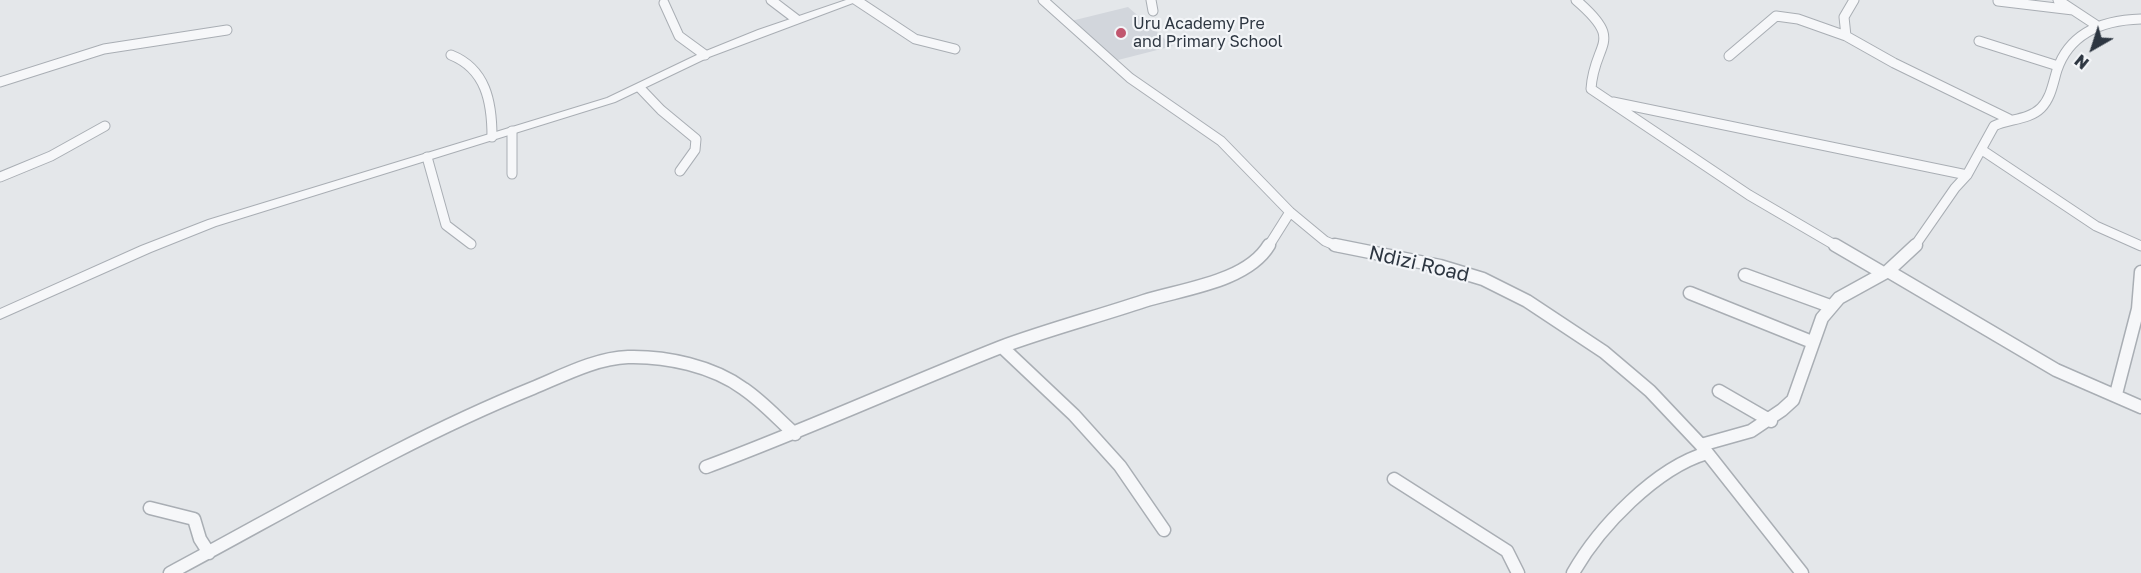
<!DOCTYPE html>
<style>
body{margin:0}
#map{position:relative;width:2141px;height:573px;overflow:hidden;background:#e4e7ea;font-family:"Golos Text",sans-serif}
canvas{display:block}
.north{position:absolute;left:2063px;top:18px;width:60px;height:60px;-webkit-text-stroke:4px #f3f5f8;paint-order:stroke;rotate:219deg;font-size:16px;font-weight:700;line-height:24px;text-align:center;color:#2d3641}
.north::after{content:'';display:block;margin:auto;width:21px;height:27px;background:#2d3641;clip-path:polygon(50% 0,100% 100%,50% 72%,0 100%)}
</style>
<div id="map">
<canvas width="2141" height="573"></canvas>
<div class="north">N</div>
</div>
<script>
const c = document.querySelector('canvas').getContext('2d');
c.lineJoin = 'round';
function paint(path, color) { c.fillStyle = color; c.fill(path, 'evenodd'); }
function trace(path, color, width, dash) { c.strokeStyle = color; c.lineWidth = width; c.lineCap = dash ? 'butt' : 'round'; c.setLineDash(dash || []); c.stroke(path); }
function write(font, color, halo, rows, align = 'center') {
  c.font = font + ' "Golos Text",sans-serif'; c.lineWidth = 4.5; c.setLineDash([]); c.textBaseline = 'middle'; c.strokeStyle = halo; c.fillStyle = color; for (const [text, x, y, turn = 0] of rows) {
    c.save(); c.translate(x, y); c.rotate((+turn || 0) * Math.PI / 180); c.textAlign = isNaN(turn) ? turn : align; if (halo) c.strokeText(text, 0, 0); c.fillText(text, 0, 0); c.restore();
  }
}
const built = new Path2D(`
 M1128 7 1173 46 1114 61 1071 21Z`);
const minorFar1 = new Path2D(`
 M771 0 796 19
 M856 0 915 39 955 49
 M1043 0 1130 78 1221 141 1290 212 1325 241 1339 247
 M1151 0 1153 11
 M1576 0C1626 43 1594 41 1591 89L1749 195 1838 247
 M1854 0 1844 17 1846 36 1894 63 2009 119
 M2058 0 2096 25
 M1998 1 2073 10
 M664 3 679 36 705 55
 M1979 41 2058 66
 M451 55C486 69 492 102 492 137
 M1729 56 1776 16 1798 19 1846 36
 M0 82 104 49 227 30
 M640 88 661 110 696 139 695 150 680 171
 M1613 102 1967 175
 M512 131V174
 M1982 150 2096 226 2141 246
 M427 157 446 225 471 244
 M0 177 51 156 105 126
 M1268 247 1290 212
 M1914 247 1955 188 1967 175 1994 126C2008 119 2029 120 2041 108 2051 98 2053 83 2057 70 2070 32 2104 20 2141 19`);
const minor = new Path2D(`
 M1335 245 1440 266 1483 279 1527 301 1604 352 1650 391 1701 445 1802 573
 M1835 245 1883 273
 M1888 271 2056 370 2141 407
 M1745 275 1830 306
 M1690 293 1812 342
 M1002 347 1074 415 1120 466 1164 530
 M1719 391 1771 421
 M2116 394 2138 309 2141 272
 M1701 445 1751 431 1782 410 1793 400 1822 318 1839 298 1888 271 1916 245
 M706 467C806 430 902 386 1001 347 1047 330 1096 317 1144 301 1182 289 1247 282 1269 245
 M1394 479 1507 551 1518 573
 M150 508 194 519 200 539 209 553
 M170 573C290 509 407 439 533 388 562 376 596 358 628 357 666 356 713 366 744 389 763 402 778 419 795 434
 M1573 573C1599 527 1656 468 1707 453`);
const tertiary = new Path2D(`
 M846 0H861L709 57 615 102 216 226 151 252 0 319V309L141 246 208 220 607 98 701 53 758 30Z`);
const markers = [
 [1121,33,6,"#c1576f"]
];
const farPoinames = [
 ["Uru Academy Pre",1133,24],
 ["and Primary School",1133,42]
];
const streetNames = [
 ["Ndizi Road",1419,264,13]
];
paint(built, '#d2d6dc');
trace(minorFar1, '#a9aeb4', 11);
trace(minor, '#a9aeb4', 15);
trace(tertiary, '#a9aeb4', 2);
trace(minorFar1, '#f6f7f9', 9);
trace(minor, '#f6f7f9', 12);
paint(tertiary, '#f6f7f9');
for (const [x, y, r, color] of markers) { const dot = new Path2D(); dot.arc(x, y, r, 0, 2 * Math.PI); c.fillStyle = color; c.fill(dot); trace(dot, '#f3f5f8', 2); }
write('16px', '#2d3641', '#f3f5f8', farPoinames, 'left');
write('20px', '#2d3641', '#f3f5f8', streetNames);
</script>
